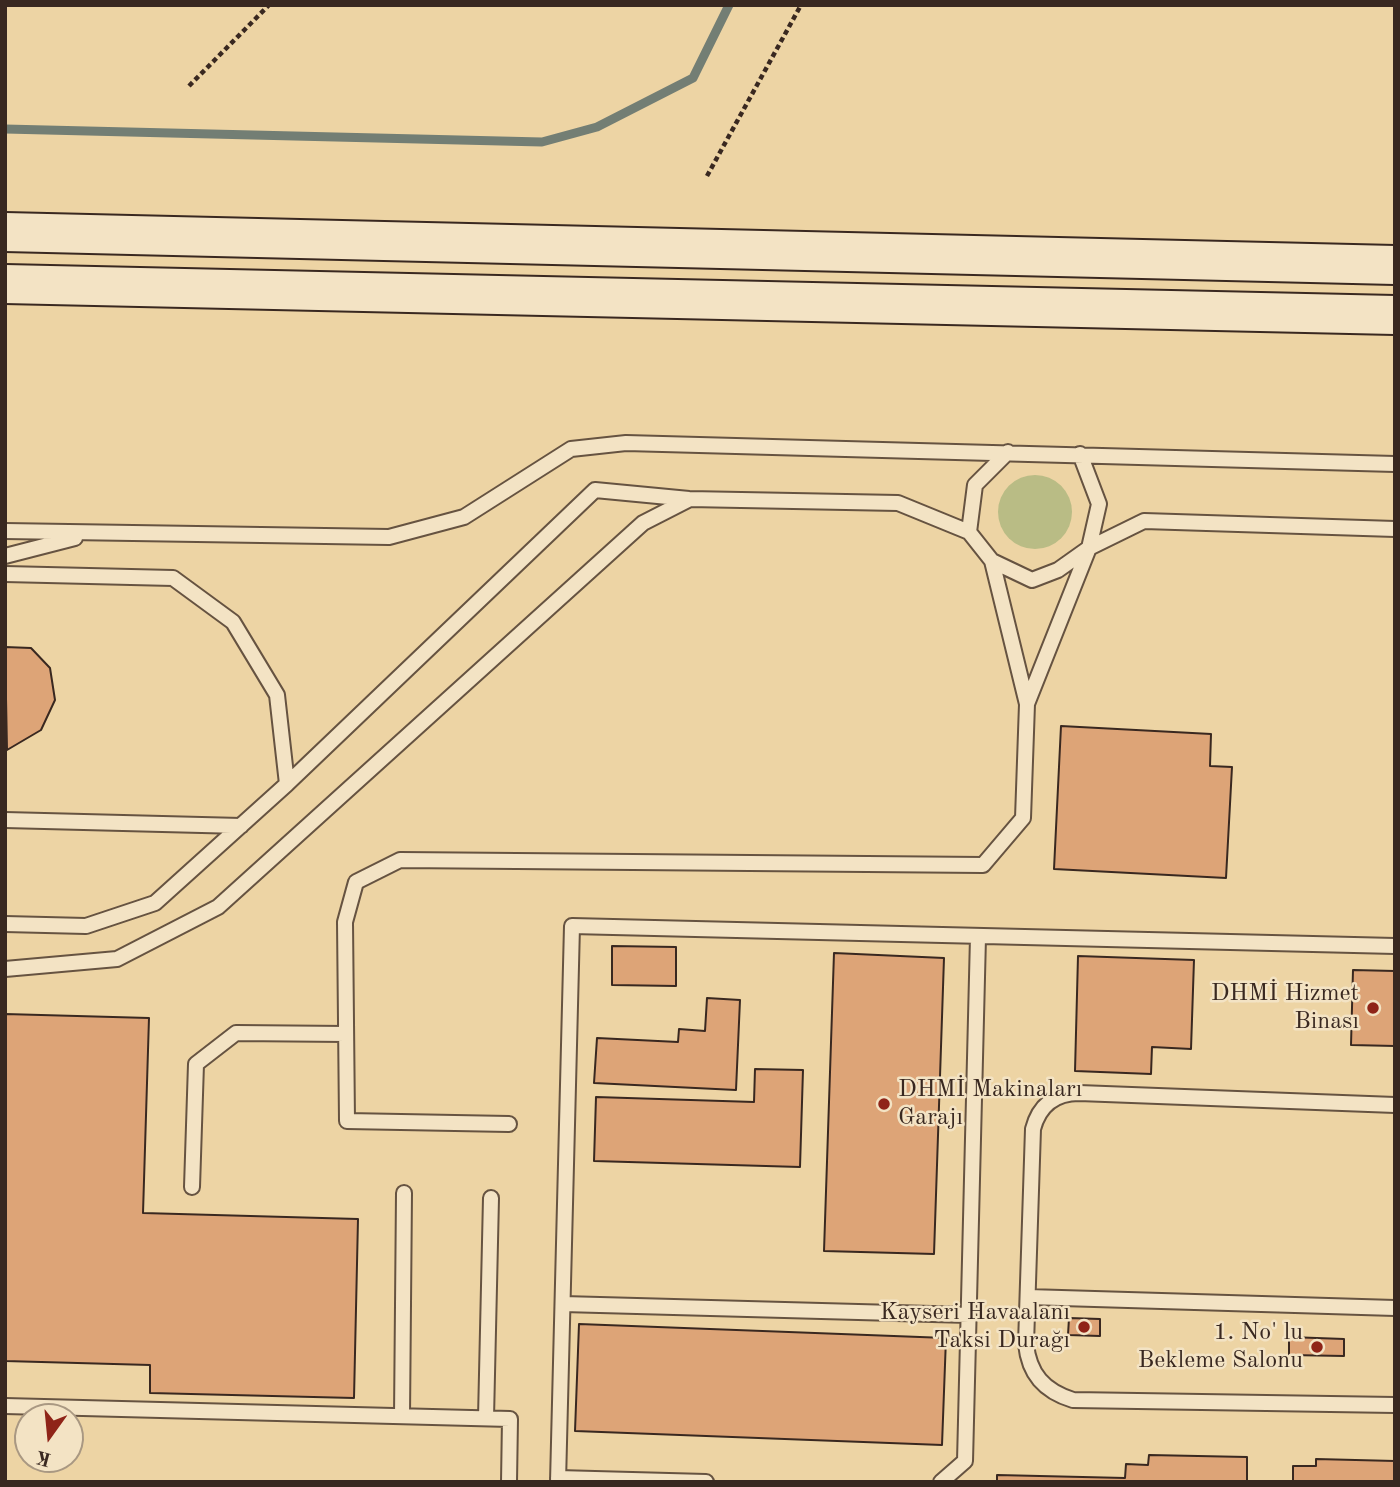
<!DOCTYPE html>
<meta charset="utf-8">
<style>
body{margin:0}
#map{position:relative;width:1400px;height:1487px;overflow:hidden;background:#edd4a4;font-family:"Old Standard TT",serif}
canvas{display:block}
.frame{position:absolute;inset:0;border:7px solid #392820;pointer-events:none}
.north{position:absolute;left:14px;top:1403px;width:70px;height:70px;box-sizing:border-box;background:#f3e3c4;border:2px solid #a99882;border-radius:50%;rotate:195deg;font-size:19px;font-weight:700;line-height:28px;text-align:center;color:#392820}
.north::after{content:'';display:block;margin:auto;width:24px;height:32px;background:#8f2418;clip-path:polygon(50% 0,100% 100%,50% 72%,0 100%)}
</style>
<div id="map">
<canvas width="1400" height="1487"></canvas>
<div class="frame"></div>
<div class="north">K</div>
</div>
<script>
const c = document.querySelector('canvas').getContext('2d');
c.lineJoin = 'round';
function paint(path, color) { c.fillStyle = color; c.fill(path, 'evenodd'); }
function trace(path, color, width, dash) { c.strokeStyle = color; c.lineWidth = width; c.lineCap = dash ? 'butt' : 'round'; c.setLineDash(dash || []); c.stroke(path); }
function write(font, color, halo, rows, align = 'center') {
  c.font = font + ' "Old Standard TT",serif'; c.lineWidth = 5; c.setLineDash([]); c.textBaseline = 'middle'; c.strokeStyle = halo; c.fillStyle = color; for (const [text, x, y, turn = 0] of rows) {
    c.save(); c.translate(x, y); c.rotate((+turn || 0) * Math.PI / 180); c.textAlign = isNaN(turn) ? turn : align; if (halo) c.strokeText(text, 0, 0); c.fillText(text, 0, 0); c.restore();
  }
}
const green = new Path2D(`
 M998 512a37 37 0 1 1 74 0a37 37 0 1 1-74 0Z`);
const stream = new Path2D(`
 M5 129 542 142 597 127 693 78 729 5`);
const building = new Path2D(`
 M5 647 31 648 50 668 55 700 41 730 7 750Z
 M1061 726 1211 734 1210 766 1232 767 1226 878 1054 869Z
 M612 946 676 947V986L612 985Z
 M834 953 944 958 934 1254 824 1251Z
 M1078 956 1194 960 1191 1049 1152 1047 1151 1074 1075 1071Z
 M1353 970 1395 971V1046L1351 1045Z
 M707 998 740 1000 736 1090 594 1083 597 1038 678 1042 679 1029 705 1031Z
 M5 1014 149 1018 143 1213 358 1219 354 1398 150 1393V1365L5 1361Z
 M755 1069 803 1070 800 1167 594 1161 596 1097 754 1102Z
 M1069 1318 1100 1319V1336L1068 1335Z
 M579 1324 946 1338 942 1445 575 1431Z
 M1289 1337 1344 1339V1356L1289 1355Z
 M1149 1455 1247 1457V1482H997V1475L1125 1478 1126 1464 1148 1465Z
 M1316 1459 1395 1461V1482H1293V1466H1316Z`);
const path = new Path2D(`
 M189 86 269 5
 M707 176 801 5`);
const lane = new Path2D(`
 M1008 452 975 485 969 532 992 561 1032 580 1058 570 1089 548 1099 504 1080 454
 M5 531 389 537 464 517 571 449 626 443 1395 464
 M5 556 75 538
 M5 574 173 578 233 622 277 695 287 784
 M1027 704 1089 548 1144 521 1395 529
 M5 820 241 826
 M5 924 86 926 155 903 287 784 595 490 689 499 898 503 969 532
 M5 969 117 959 218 907 643 523 688 500
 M1395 1105 1079 1093C1054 1093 1039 1106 1033 1129L1026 1344C1029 1374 1044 1391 1073 1400L1395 1405
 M509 1124 347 1121 345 922 356 882 400 860 983 865 1023 818 1027 704 992 561
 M192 1187 196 1064 236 1033 346 1034
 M1028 1297 1395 1308
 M563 1304 969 1315
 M5 1406 510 1419 509 1482
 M402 1416 404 1193
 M486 1418 491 1198
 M558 1478 706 1482
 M558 1482 572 926 1395 946
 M941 1482 965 1461 978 937`);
const secondary = new Path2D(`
 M5 232 1395 265
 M5 284 1395 315`);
const markers = [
 [1373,1008,7,"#8f2418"],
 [884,1104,7,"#8f2418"],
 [1084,1327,7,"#8f2418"],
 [1317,1347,7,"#8f2418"]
];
const poiNames = [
 ["DHMİ Hizmet",1359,994],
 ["Binası",1359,1022],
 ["DHMİ Makinaları",898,1090,"left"],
 ["Garajı",898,1118,"left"],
 ["Kayseri Havaalanı",1070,1313],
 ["Taksi Durağı",1070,1341],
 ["1. No' lu",1303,1333],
 ["Bekleme Salonu",1303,1361]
];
paint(green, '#b9bc85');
trace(stream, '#737e74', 9);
paint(building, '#dda477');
trace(building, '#392820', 2);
trace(lane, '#665341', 18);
trace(secondary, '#392820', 42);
trace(path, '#392820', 4.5, [5, 3.5]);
trace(lane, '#f3e3c4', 14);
trace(secondary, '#f3e3c4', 38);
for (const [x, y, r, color] of markers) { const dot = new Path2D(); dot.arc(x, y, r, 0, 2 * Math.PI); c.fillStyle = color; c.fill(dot); trace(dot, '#f3e3c4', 2.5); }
write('24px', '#392820', '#f3e3c4', poiNames, 'right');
</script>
